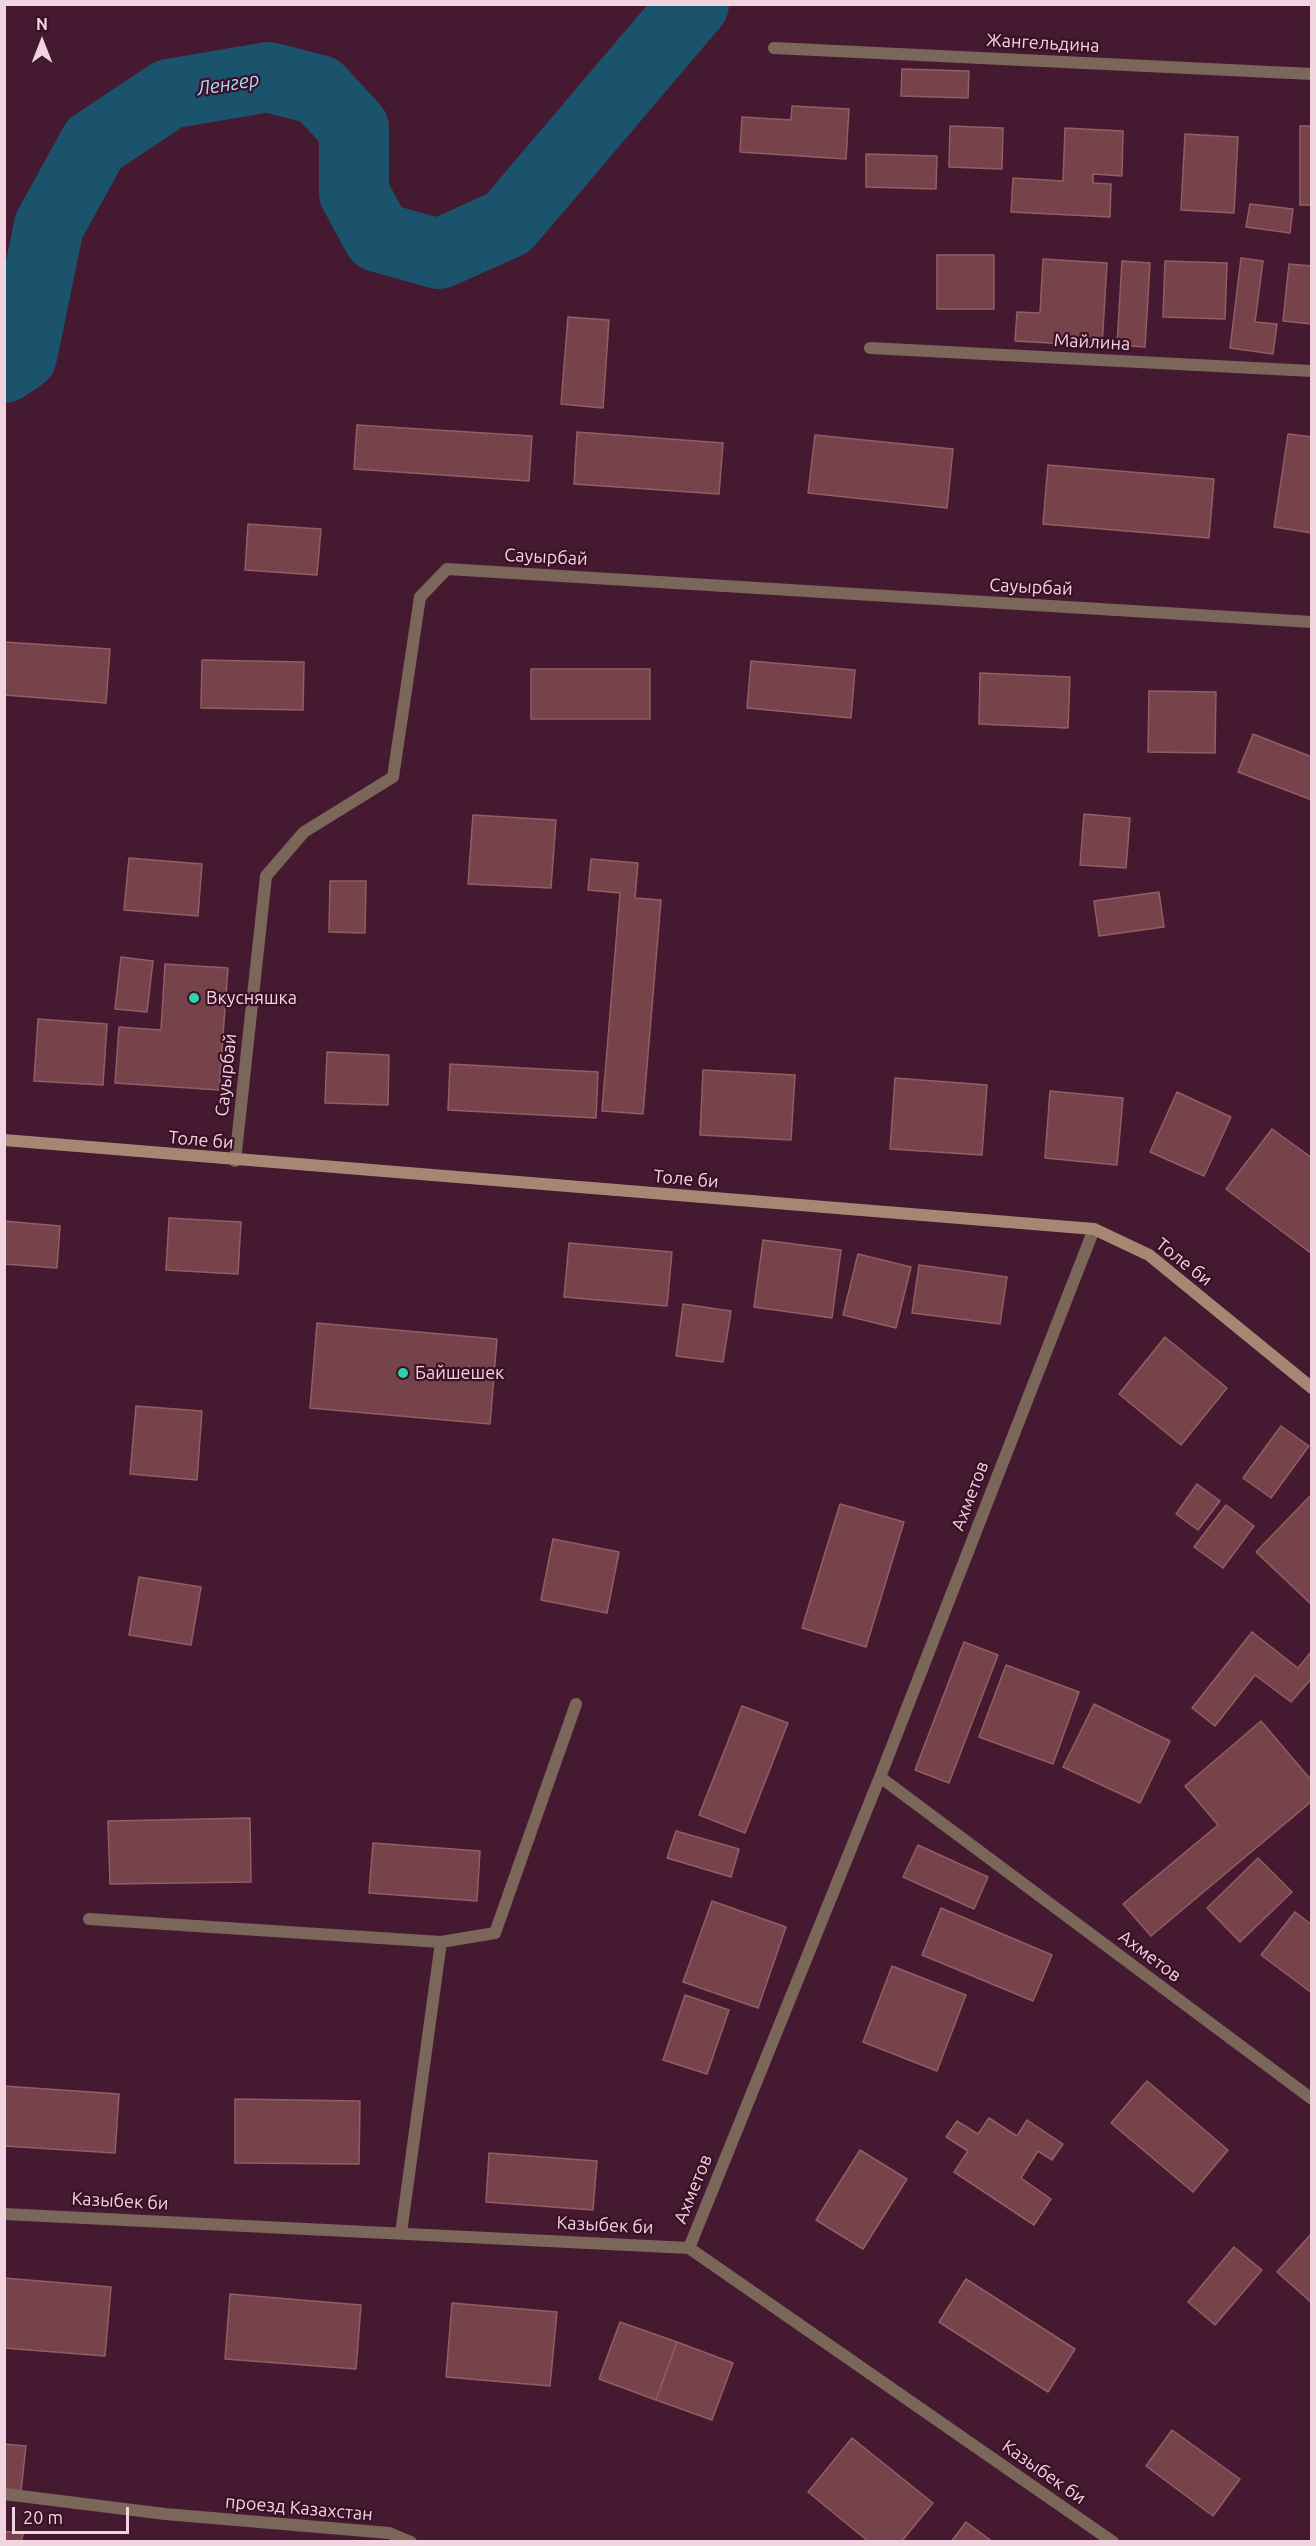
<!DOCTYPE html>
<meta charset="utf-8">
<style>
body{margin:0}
#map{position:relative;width:1316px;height:2546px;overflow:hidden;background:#451a30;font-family:Ubuntu,sans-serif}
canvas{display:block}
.frame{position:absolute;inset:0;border:6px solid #f2d4e1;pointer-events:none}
.north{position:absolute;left:12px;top:12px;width:60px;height:60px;-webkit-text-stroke:4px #3a1026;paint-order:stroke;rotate:0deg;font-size:16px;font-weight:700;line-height:24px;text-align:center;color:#f2d4e1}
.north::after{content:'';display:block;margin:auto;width:21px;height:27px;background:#f2d4e1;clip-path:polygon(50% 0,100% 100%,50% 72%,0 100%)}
.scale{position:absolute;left:12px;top:2507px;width:117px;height:27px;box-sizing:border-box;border:3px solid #f2d4e1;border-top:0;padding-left:8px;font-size:18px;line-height:21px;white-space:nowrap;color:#f2d4e1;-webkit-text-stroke:4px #3a1026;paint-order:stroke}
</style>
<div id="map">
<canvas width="1316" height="2546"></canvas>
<div class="frame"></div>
<div class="north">N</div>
<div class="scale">20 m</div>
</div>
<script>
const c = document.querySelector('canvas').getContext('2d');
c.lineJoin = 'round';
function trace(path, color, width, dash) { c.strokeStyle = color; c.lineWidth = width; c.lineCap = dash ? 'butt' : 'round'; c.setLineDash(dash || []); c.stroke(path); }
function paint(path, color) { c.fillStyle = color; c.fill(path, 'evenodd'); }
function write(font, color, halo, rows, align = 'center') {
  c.font = font + ' Ubuntu,sans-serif'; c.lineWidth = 4.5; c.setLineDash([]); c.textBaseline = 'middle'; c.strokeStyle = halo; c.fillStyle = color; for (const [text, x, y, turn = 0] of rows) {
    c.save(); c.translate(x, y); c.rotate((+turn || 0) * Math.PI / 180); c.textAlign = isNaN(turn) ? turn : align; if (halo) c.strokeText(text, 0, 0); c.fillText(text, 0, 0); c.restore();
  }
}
const river = new Path2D(`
 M4 368 22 356 49 226 94 144 169 94 268 77 319 90 354 128V193L378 237 439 254 508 223 694 4`);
const building = new Path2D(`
 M902 69 969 71 968 98 901 96Z
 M792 106 849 109 846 159 740 152 742 117 791 120Z
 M950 126 1003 128 1002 169 949 167Z
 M1300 126H1312V205H1300Z
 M1065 128 1123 131 1122 176 1093 174V183L1111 184 1110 217 1011 212 1013 178 1063 181Z
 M1185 134 1238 137 1234 213 1181 210Z
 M866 154 937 156 936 189 866 187Z
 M1250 204 1293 209 1290 233 1246 227Z
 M937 255H994V309H937Z
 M1241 258 1263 261 1255 322 1277 324 1273 354 1230 348Z
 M1043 259 1107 263 1102 346 1015 341 1017 312 1040 313Z
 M1122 261 1150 263 1145 347 1117 345Z
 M1165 261 1227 263 1225 319 1163 317Z
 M1289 264 1312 266V324L1283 321Z
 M568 317 609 320 603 408 561 404Z
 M357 425 532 436 529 481 354 469Z
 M577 432 723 443 719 494 574 484Z
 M1288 434 1312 437V533L1274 527Z
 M815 435 953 449 947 508 808 493Z
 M1048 465 1214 479 1209 538 1043 524Z
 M248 524 321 529 317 575 245 570Z
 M4 642 110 649 106 703 4 695Z
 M202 660 304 662 303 710 201 708Z
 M751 661 855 670 851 718 747 708Z
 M531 669H650V719H531Z
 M980 673 1070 677 1068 728 979 724Z
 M1149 691 1216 692 1215 753 1148 752Z
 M1253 734 1312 757V800L1238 772Z
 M1084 814 1130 818 1126 868 1080 865Z
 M473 815 556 820 551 888 468 884Z
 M129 858 202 864 198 916 124 910Z
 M591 859 638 863 635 898 661 900 643 1114 602 1111 620 893 588 890Z
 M330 881H366L365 933 329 932Z
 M1159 892 1164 927 1099 936 1094 901Z
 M121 957 153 961 147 1012 115 1009Z
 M165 964 228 968 219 1090 115 1083 119 1027 161 1030Z
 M38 1019 107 1024 103 1085 34 1081Z
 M327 1052 389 1055 388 1105 325 1103Z
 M450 1064 598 1072 596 1118 448 1110Z
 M703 1070 795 1075 791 1140 700 1135Z
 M895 1078 987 1085 982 1155 890 1149Z
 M1050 1091 1123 1098 1117 1165 1045 1158Z
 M1177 1092 1231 1117 1204 1176 1150 1152Z
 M1272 1129 1312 1158V1254L1226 1189Z
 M169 1218 241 1222 238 1274 166 1270Z
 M4 1221 60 1226 57 1268 4 1264Z
 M763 1240 841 1250 832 1318 754 1307Z
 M569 1243 672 1252 667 1306 564 1297Z
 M858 1254 911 1267 896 1328 843 1315Z
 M919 1265 1007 1277 1000 1324 912 1313Z
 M683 1304 731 1311 723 1362 676 1356Z
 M317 1323 497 1339 490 1424 310 1408Z
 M1165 1337 1227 1388 1181 1445 1119 1394Z
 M136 1406 202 1411 197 1480 130 1474Z
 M1281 1426 1309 1446 1271 1498 1243 1478Z
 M1197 1484 1220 1501 1198 1530 1176 1514Z
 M1312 1494V1605L1256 1552Z
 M840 1504 904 1522 866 1647 802 1628Z
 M1226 1505 1254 1526 1223 1568 1194 1547Z
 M553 1539 619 1552 607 1613 541 1600Z
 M139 1577 201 1587 191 1645 129 1635Z
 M1252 1632 1298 1668 1312 1651V1678L1291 1702 1255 1675 1215 1726 1192 1708Z
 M964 1642 998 1655 949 1783 915 1770Z
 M1006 1665 1079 1692 1053 1764 979 1737Z
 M1094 1704 1170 1741 1140 1803 1063 1767Z
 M742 1706 788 1723 745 1833 699 1815Z
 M1261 1721 1312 1781V1801L1151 1936 1123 1904 1218 1825 1185 1786Z
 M250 1818 251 1882 110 1884 108 1821Z
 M676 1831 739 1849 731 1877 667 1858Z
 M373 1843 480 1851 477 1901 369 1893Z
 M918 1845 988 1877 974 1909 903 1877Z
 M1258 1858 1292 1892 1240 1942 1207 1908Z
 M712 1901 786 1927 758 2008 683 1982Z
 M941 1908 1052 1955 1033 2001 922 1955Z
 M1295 1912 1312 1925V1993L1261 1955Z
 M892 1966 966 1995 937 2071 863 2042Z
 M685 1995 729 2010 707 2074 663 2060Z
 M1147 2081 1228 2150 1193 2192 1111 2123Z
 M4 2086 119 2094 115 2153 4 2146Z
 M235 2099 360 2101 359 2164 235 2163Z
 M989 2118 1017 2136 1027 2120 1063 2144 1052 2160 1038 2151 1021 2178 1051 2199 1034 2225 954 2172 968 2151 946 2137 957 2121 978 2134Z
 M860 2150 907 2179 863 2249 816 2220Z
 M489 2153 597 2161 593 2210 486 2202Z
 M1312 2233V2303L1277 2272Z
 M1234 2247 1262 2270 1215 2325 1188 2302Z
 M4 2278 111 2287 105 2356 4 2348Z
 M966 2279 1075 2349 1048 2392 939 2322Z
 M230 2294 361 2305 356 2369 225 2359Z
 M452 2303 557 2312 550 2386 446 2377Z
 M620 2322 677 2342 656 2400 599 2379Z
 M677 2342 733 2363 712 2420 656 2400Z
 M1172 2430 1240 2479 1213 2516 1146 2466Z
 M852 2438 933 2503 901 2542H869L808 2492Z
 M4 2444 26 2446 21 2491 4 2489Z
 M966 2522 993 2542H951Z
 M4 2531 23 2534 21 2542H4Z`);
const service = new Path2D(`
 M89 1919 441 1942
 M401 2233 441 1942 495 1933 576 1704`);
const minor = new Path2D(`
 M774 48 1312 74
 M870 348 1312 371
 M235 1161 266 876 304 832 393 777 420 597 447 569 1312 622
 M880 1777 1312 2099
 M4 2214 689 2248 1113 2542
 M689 2248 880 1777 1094 1229
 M4 2494 165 2514 389 2533 411 2542`);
const secondary = new Path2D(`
 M4 1140 1094 1229 1149 1255 1312 1388`);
const markers = [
 [194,998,6,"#2dd4ab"],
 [403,1373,6,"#2dd4ab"]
];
const streetNames = [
 ["Жангельдина",1043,43,3],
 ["Майлина",1092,342,3],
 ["Сауырбай",546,557,3],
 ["Сауырбай",1031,587,3],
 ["Сауырбай",226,1075,-84],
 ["Толе би",201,1140,5],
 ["Толе би",686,1179,5],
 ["Толе би",1184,1262,38],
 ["Ахметов",970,1496,-69],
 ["Ахметов",1150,1956,37],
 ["Ахметов",693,2189,-68],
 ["Казыбек би",120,2201,3],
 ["Казыбек би",605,2225,3],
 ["Казыбек би",1044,2472,35],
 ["проезд Казахстан",299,2508,5]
];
const poiNames = [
 ["Вкусняшка",206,998],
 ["Байшешек",415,1373]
];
const waterNames = [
 ["Ленгер",228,84,-9]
];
trace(river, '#1c536c', 70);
paint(building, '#77434a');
trace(building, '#945d64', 1.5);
trace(service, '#7b665a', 12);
trace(minor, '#7b665a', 12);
trace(secondary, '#a78673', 12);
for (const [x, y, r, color] of markers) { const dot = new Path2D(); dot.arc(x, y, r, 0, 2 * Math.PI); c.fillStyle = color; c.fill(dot); trace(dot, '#3a1026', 2); }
write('18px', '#f2d4e1', '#3a1026', streetNames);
write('18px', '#f2d4e1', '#3a1026', poiNames, 'left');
write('italic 20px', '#a3dbf8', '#3a1026', waterNames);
</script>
